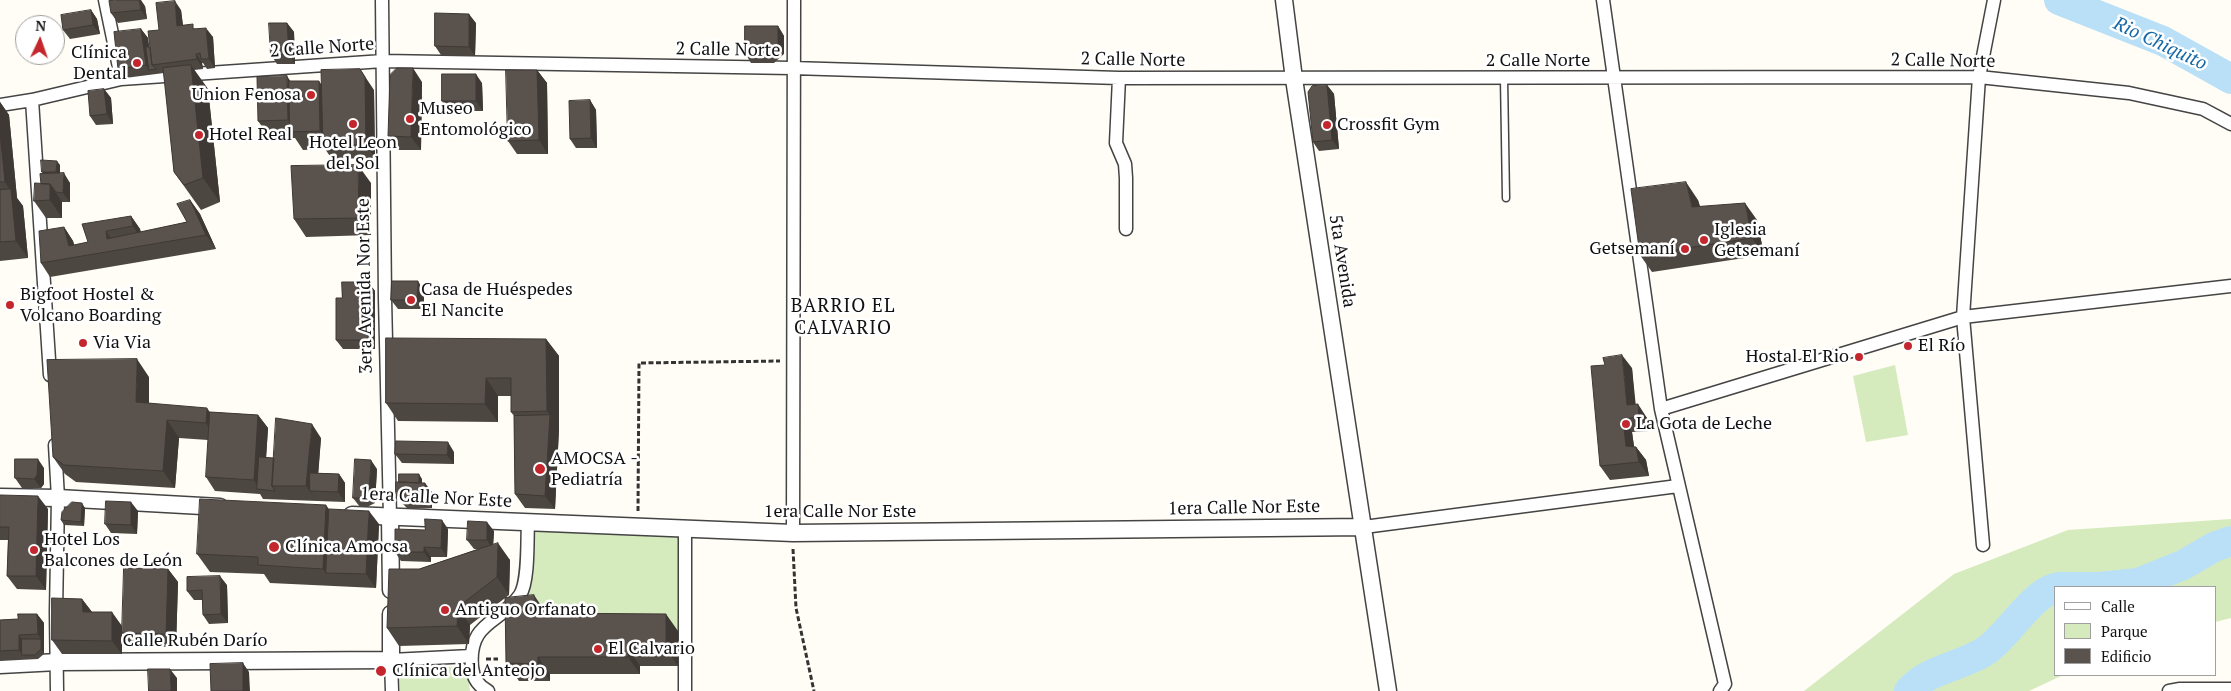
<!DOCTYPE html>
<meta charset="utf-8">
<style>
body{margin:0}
#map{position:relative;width:2231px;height:691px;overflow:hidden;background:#fffdf5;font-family:"PT Serif",serif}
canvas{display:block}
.legend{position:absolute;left:2054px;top:586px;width:162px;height:90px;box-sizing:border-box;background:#fff;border:1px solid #a0a0a0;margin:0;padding:6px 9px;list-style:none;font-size:15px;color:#111}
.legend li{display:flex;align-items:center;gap:10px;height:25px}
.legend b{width:25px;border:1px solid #a0a0a0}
.north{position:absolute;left:15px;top:15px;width:50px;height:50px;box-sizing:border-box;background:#fff;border:1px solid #a0a0a0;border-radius:50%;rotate:3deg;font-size:14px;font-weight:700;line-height:20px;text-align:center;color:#111}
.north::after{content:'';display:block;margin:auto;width:18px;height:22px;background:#c4262e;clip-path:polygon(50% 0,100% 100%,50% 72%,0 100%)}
</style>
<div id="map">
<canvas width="2231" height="691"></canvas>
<ul class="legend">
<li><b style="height:6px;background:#fff"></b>Calle</li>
<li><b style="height:14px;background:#d5ebbd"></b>Parque</li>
<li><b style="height:14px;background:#5a524d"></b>Edificio</li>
</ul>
<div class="north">N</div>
</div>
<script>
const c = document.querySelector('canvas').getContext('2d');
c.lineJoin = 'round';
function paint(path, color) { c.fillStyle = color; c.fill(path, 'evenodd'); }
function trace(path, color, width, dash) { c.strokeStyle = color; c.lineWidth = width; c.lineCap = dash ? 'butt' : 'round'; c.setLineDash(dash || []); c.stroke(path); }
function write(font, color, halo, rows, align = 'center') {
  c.font = font + ' "PT Serif",serif'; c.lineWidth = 5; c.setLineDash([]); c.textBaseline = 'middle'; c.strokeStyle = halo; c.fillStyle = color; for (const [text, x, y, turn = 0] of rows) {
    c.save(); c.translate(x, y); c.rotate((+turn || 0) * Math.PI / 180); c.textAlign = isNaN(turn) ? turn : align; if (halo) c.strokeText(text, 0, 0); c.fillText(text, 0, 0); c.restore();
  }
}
const green = new Path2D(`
 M1895 365 1908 435 1866 442 1853 376Z
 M2231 519V618L2215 622V587H2055V675H2063L2029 691H1804L1954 574 2068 530Z
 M535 531 680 536 678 631 517 616Z
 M467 666 470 691H400L399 673 403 669Z`);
const river = new Path2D(`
 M2059 0 2163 41 2231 79
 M2059 587H2099L2138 583 2183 565 2214 547 2231 541
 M1909 691C1929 668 1962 667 1987 650 2009 634 2031 595 2055 588`);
const path = new Path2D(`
 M638 511 639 363 780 361
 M793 549 796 608 814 691
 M486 659H498`);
const service = new Path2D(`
 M1504 78 1506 198`);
const minor = new Path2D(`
 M105 0 121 77
 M382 0 385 298 390 517
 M1603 0 1661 409 1725 684 1720 691
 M1119 78 1116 143 1125 164 1126 178V229
 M32 100 50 375
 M0 105 32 100 121 79 383 61 792 68 1119 78 1979 77 2129 93 2203 109 2231 124
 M1661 409 1963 317 2231 286
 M55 445 58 498 56 612 57 691
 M1364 527 1678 486
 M685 528V691
 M793 533 794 0
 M1983 545 1963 317 1979 77 1994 0
 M392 691 391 660 471 656
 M488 691C478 686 473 678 472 667 468 621 500 624 520 595 529 581 527 540 528 522
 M2169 691 2180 689H2231`);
const tertiary = new Path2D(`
 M1284 0 1294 79 1388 691
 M0 497 58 498 220 507
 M352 515 793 533 1364 527
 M390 517 391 590
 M0 665 58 662 391 660V614`);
const wall = new Path2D(`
 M145 6 147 19 118 23 111 13Z
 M91 10 97 19 100 34 70 39 63 30Z
 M181 10 183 25 196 29 213 37 215 68 207 69 203 63H202L203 69 194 70 208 89 220 202 201 210 174 172 164 73 125 78 118 69 141 29 148 38 149 47H150L159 30Z
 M287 23 294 32 295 64H277L271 55Z
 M476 23 475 56 441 55 435 46Z
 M778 26 784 36V54L774 63H751L745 53Z
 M537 70 547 83 548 154H517L508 141Z
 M290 81 374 90 375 158 332 159 325 149 303 150 295 138 271 139 258 121Z
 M422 82 421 150H398L388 136Z
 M482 83 483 111H448L442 101Z
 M1327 85 1334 94 1339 149 1319 151 1313 142Z
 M104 89 111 98 113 124 96 125 90 116Z
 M590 100 596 110 597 148H576L570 139Z
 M0 102 9 115 17 198 23 206 28 258 0 261Z
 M60 165V174L70 183V202H62V218H46L34 201 41 184 43 174 42 172Z
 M371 183V235L306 237 294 219Z
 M190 200 200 214 216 249 50 277 41 263 64 227 73 241 74 245 88 242 131 216 140 229 141 232 187 222Z
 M1698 200 1700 206 1757 220 1764 255 1652 272 1640 255Z
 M368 282 375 291V349H343L336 340 342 298Z
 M424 291V309H398L391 300Z
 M546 339 559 356V429L555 509 525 508 515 494 514 416 511 412V396H498V422L398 421 386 403Z
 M1632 368 1635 405 1647 418 1649 431 1632 432 1634 447H1636L1646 460 1649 476 1610 480 1600 466Z
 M149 377V403L210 412 258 415 268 428 266 458H274L321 438 318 473 339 474 345 483V502L263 499 260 494 215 491 206 477 208 440 179 438 175 488 76 482 65 474 53 457Z
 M454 452V464L402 463 395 454Z
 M44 468V484L41 488H22L15 478Z
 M377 469 375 503 367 507H360L353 498Z
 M422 479V483L432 492V508L408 509 402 503 396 494 399 482Z
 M0 495 48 509 46 590 17 589 7 576 8 540H0Z
 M85 508 84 526 64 525 61 520Z
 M329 509 379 524 376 588 270 583 264 574 210 572 197 554Z
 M138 511 137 534 111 533 105 524Z
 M448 529 447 557H431V562L401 561 395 552Z
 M494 531 493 544 510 560 509 595 470 625 469 644 399 646 387 628 419 569 478 549H474L467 540Z
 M168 569 178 582 176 647 132 646 122 633Z
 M227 585 228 623 209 624 203 615 202 600H194L187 591Z
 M82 599 92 612 122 626V654H62L52 640Z
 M546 613 678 631V666H640V674H550V681H519L506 663Z
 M37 614 44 623V654L38 659 0 661V620L18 619Z`);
const shadedWall = new Path2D(`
 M139 0H141L145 6 147 19 141 10Z
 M175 1 181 10 184 35 177 26Z
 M91 10 97 19 100 34 93 25Z
 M469 14 476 23 475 56 469 47Z
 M287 23 294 32 295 64 289 54Z
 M778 26 784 36V54L778 45Z
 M206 28 213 37 215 68 209 59Z
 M141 29 148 38 152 70H149L152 75 146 65Z
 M196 54 202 63 203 69 197 59Z
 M191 65 208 89 220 202 203 178Z
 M413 68 422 82 421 150 411 137Z
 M360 69 374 90 375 158 366 145Z
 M537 70 547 83 548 154 539 140Z
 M476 74 482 83 483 111 476 101Z
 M287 76 299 94 296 132 288 120Z
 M319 81 331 98 329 145 320 131Z
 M1327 85 1334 94 1339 149 1332 140Z
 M104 89 111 98 113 124 107 114Z
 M590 100 596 110 597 148 591 138Z
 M0 102 9 115 17 198 23 206 28 258 16 241 11 191 5 182 0 132Z
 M57 161 60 165V177L56 172Z
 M358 165 371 183V235L359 218Z
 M64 173 70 183V202L63 193Z
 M1686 182 1698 200 1704 224 1692 207Z
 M50 184 62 202V218L50 200Z
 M190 200 200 214 216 249 206 235Z
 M1745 203 1757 220 1764 255 1752 238Z
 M131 216 140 229 142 240 133 226Z
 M64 227 73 241 78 257 69 246Z
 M106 231 115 245 107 239Z
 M418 281 424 291V309L417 300Z
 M368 282 375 291V349L368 340Z
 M546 339 559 356V429L555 509 545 496 550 415 547 411Z
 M1622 355 1632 368 1637 417 1627 405Z
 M137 359 149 377V420L136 402Z
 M486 378 498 396V422L485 404Z
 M1638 404 1647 418 1649 431 1639 417Z
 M207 408 219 425 218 441 206 423Z
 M258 415 268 428 264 490H260L254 480Z
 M1623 419 1632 432 1636 460 1626 446Z
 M167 420 179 438 175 488 163 471Z
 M312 424 321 438 317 491H310L316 500 306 486Z
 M448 442 454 452V464L447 455Z
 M1636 447 1646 460 1649 476 1639 462Z
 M38 459 44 468V484L41 488 34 479Z
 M371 460 377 469 375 503 369 494Z
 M339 474 345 483V502L338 492Z
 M419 474 422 479V492L419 487Z
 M425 483 432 492V508L425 499Z
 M38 496 48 509 46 590 36 576Z
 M131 502 138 511 137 534 131 525Z
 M82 503 85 508 84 526 81 522Z
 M326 505 338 522 326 573 323 569Z
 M369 511 379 524 376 588 366 574Z
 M442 520 448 529 447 557 441 548Z
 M487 522 494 531 493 550 487 540Z
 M498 543 510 560 509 595 497 577Z
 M424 547 431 557V562L424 552Z
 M168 569 178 582 176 647 166 634Z
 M220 576 227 585 228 623 221 614Z
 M534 595 546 613H538Z
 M82 599 92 612H83Z
 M458 607 470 625 469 644 457 626Z
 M112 612 122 626V654L112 641Z
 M37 614 44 623V644L38 634Z
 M666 614 678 631V666L666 648Z
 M19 635 25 644 22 655 19 650Z
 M41 639 44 644V654L41 649Z
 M628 648 640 666V674L628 657Z
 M538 657 550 674V681L538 664Z
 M243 663 249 672 250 691H243Z
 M170 669 177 678V691H171Z`);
const building = new Path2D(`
 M116 0H139L141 10 111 13 109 1Z
 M175 1 177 26 193 24V29L206 28 209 59H201L200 53 196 54 197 59 152 65 148 31 159 30 156 3Z
 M91 10 93 25 63 30 61 15Z
 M435 13 469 14V47L435 46Z
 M269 23H287L289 54 271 55Z
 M745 26H778V45L767 53H745Z
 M141 29 146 65 118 69 114 32Z
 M146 47H150L152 65 156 69 149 70Z
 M191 65 203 178 184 185 174 172 163 68Z
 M397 68H413L411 137 388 136 390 75Z
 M360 69 365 77 366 145H323L321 70Z
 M506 70H537L539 140 508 141Z
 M442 74H476V101H442Z
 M287 76 288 120 258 121 257 77Z
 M289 81H319L320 131 290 132Z
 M1327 85 1332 140 1313 142 1308 92 1312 86Z
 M104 89 107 114 90 116 88 91Z
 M590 100 591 138 570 139 569 101Z
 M0 132 5 182H0Z
 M41 160 57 161 56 172H42Z
 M358 165 359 218 294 219 291 166Z
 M64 173 63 193 56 192 50 184H41L40 174Z
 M1686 182 1692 207 1745 203 1752 238 1640 255 1631 189Z
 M35 183 50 184V200L34 201Z
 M11 189 16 241 0 242V190Z
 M190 200 206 235 41 263 39 231 64 227 69 246 88 242 82 224 131 216 133 226 106 231 107 239 187 222 177 204Z
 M392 281H418L417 300H391Z
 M342 282H368V340H336V298H342Z
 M386 338 546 339 547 411 511 412V378H486L485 404 386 403Z
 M1622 355 1627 405 1638 404 1639 417 1623 419 1626 446 1636 447 1639 462 1600 466 1591 366 1605 365 1603 358Z
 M137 359 136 402 207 408 206 423 167 420 163 471 64 465 53 457 47 360Z
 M210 412 258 415 254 480 206 477Z
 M550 415 545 496 515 494 514 416Z
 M276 418 312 424 306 486H272Z
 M396 441 448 442 447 455 395 454Z
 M259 457 274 458 272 486 275 491 257 489Z
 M15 459H38L37 475 34 479 15 478Z
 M355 459 371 460 369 494 361 498H353Z
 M310 473 339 474 338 492 310 491Z
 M399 474H419V483L399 482Z
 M396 482 425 483V499H402L396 494Z
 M0 495 38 496 36 576H7L9 527H0Z
 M200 499 326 505 323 569 258 565V557L197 554Z
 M106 501 131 502V525L105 524Z
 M72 502 82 503 81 522 61 520 62 512Z
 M329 509 369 511 366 574 326 573Z
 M425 519 442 520 441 548 424 547V552H395V529L425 530Z
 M468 521 487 522V540H467Z
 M498 543 497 577 458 607 457 626 387 628 389 569H419Z
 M124 568 168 569 166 634 122 633Z
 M220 576 221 614 203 615 202 590 187 591V577Z
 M534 595 538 613 666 614V648H628V657H538V664L506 663 505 598Z
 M52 598 82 599 83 612H112V641L52 640Z
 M18 614H37L38 634 19 635V650L0 651V620L18 619Z
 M22 639H41V649L35 655H22Z
 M243 663V691H211L210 664Z
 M148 669H170L171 691H149Z`);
const markers = [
 [137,63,5,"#c4262e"],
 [311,95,5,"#c4262e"],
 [410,119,5,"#c4262e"],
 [353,124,5,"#c4262e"],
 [1327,125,5,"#c4262e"],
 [199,135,5,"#c4262e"],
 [1704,240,5,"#c4262e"],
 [1685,249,5,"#c4262e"],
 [411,300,5,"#c4262e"],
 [10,305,5,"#c4262e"],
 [83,343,5,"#c4262e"],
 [1908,346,5,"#c4262e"],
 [1859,357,5,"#c4262e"],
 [1626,424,5,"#c4262e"],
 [540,469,6,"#c4262e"],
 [274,547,6,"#c4262e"],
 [34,550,5,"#c4262e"],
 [445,610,5,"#c4262e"],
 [598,649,5,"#c4262e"],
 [381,671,6,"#c4262e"]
];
const streetNames = [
 ["2 Calle Norte",322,48,-4],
 ["2 Calle Norte",728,50,1],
 ["2 Calle Norte",1133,60,1],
 ["2 Calle Norte",1538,61],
 ["2 Calle Norte",1943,61,1],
 ["5ta Avenida",1342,261,81],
 ["3era Avenida Nor Este",365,286,-91],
 ["1era Calle Nor Este",436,498,3],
 ["1era Calle Nor Este",1244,508,-1],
 ["1era Calle Nor Este",840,512],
 ["Calle Rubén Darío",195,641]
];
const poiNames = [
 ["Clínica",127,53,"right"],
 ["Dental",127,74,"right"],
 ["Union Fenosa",301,95,"right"],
 ["Museo",420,109],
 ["Entomológico",420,130],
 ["Crossfit Gym",1337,125],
 ["Hotel Real",209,135],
 ["Hotel Leon",353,143,"center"],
 ["del Sol",353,164,"center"],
 ["Iglesia",1714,230],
 ["Getsemaní",1714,251],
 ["Getsemaní",1675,249,"right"],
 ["Casa de Huéspedes",421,290],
 ["El Nancite",421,311],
 ["Bigfoot Hostel &",20,295],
 ["Volcano Boarding",20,316],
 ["Via Via",93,343],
 ["El Río",1918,346],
 ["Hostal El Rio",1849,357,"right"],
 ["La Gota de Leche",1636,424],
 ["AMOCSA -",551,459],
 ["Pediatría",551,480],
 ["Hotel Los",44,540],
 ["Balcones de León",44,561],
 ["Clínica Amocsa",285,547],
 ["Antiguo Orfanato",455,610],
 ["El Calvario",608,649],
 ["Clínica del Anteojo",392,671]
];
const waterNames = [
 ["Rio Chiquito",2160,44,25]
];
const neighbourhoodNames = [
 ["BARRIO EL",843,307],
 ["CALVARIO",843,329]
];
paint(green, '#d5ebbd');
trace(river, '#b9e0f7', 30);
trace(service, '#444', 9);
trace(minor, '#444', 15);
trace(tertiary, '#444', 19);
trace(path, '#333', 3, [5, 2.5]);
trace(service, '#fff', 6);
trace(minor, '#fff', 12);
trace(tertiary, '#fff', 16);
paint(wall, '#4d4742');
paint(shadedWall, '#3f3936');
paint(building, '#5a524d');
trace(building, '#3f3936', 1);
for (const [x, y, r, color] of markers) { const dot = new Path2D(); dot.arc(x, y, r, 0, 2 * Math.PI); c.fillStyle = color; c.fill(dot); trace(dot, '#fff', 2); }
write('18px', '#111', '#fff', streetNames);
write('18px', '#111', '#fff', poiNames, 'left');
write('italic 19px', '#1768a6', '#fff', waterNames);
c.letterSpacing = '1px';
write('19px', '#111', '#fff', neighbourhoodNames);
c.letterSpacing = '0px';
</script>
